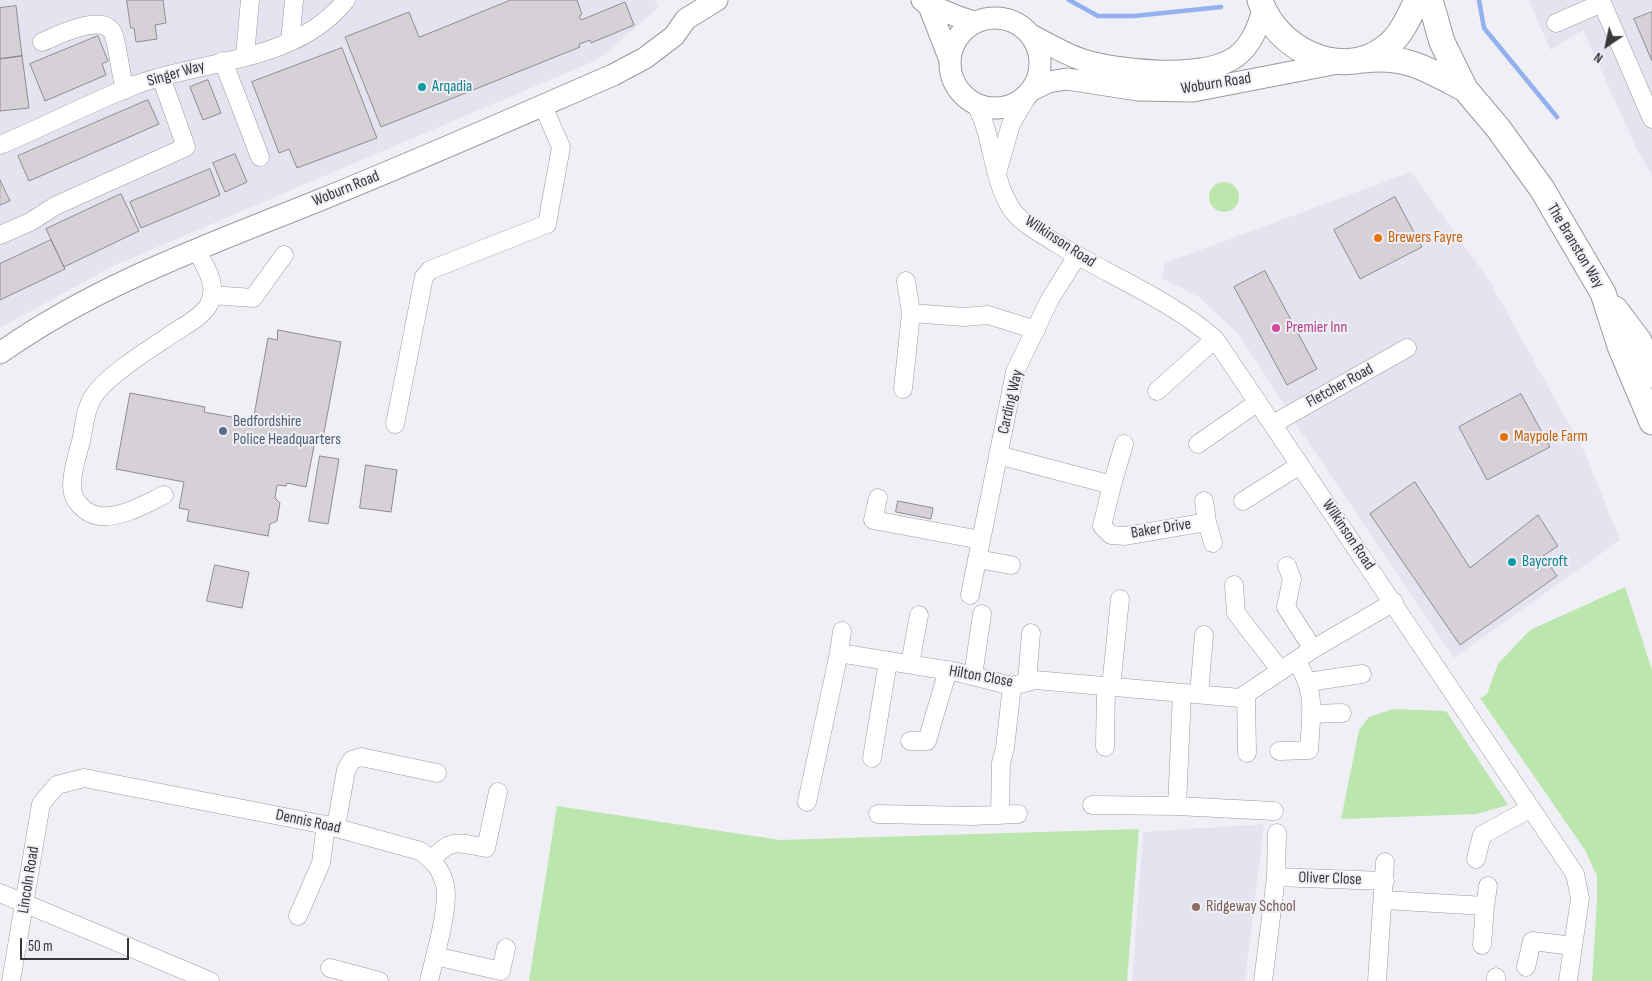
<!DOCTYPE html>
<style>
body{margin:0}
#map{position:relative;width:1652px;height:981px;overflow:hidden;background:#efeff5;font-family:"Sofia Sans Condensed",sans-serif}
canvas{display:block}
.north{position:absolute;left:1582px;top:20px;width:50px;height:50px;-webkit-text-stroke:4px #efeff5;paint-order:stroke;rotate:214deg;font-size:14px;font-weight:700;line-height:20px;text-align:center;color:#38383a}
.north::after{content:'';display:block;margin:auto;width:18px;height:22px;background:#38383a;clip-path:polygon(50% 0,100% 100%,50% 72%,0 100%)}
.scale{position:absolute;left:20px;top:938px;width:109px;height:22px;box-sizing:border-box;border:2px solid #38383a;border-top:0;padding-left:6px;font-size:15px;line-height:18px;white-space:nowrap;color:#38383a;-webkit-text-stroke:4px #efeff5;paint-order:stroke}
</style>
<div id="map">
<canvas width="1652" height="981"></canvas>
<div class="north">N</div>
<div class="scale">50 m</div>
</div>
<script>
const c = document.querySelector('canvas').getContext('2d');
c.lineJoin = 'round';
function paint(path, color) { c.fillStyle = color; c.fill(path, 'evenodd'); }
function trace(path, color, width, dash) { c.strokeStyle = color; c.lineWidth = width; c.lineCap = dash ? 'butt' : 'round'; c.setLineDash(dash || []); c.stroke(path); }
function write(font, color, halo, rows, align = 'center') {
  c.font = font + ' "Sofia Sans Condensed",sans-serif'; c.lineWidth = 4; c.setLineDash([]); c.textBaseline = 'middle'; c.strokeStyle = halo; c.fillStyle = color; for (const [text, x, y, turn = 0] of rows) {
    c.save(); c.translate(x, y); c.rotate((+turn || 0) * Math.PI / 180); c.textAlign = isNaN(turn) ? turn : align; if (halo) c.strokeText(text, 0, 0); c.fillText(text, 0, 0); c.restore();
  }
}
const built = new Path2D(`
 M0 0H655L658 8 599 59 113 266 0 328Z
 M1529 0H1652V175L1638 152 1583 30 1550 50Z
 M1411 172 1489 280 1584 451 1620 540 1454 658 1302 433 1240 336 1199 297 1162 278 1165 263Z
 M1264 824 1245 981H1132L1143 832Z`);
const green = new Path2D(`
 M1209 197a15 15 0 1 1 30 0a15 15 0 1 1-30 0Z
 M1625 587 1652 670V981H1592L1597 900V876L1585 850 1480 698 1487 694 1498 664 1530 630Z
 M1393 709 1446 711 1508 805 1476 814 1341 819 1359 730 1369 717Z
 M557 806 780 840 1139 829 1127 981H529Z`);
const stream = new Path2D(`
 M1069 0 1098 16H1134L1221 7
 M1479 0 1484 28 1557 117`);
const building = new Path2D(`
 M127 0H163L166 23 155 25 157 39 136 42 134 28H131Z
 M511 0H577L582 14 579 16 581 20 625 2 634 25 591 43 590 40 579 44 580 47 381 127 345 37 409 12 419 37Z
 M16 6 22 56 0 59V8Z
 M1652 12V61L1634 19Z
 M98 36 108 61 102 64 106 75 45 101 30 64Z
 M342 48 377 138 297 168 289 149 279 153 252 82Z
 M22 56 29 108 0 111V59Z
 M208 80 221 113 203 120 190 87Z
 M148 100 159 124 29 181 18 156Z
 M235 154 247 182 225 192 213 163Z
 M210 169 220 195 141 228 130 202Z
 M0 180 10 201 0 205Z
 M121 194 139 231 64 267 46 229Z
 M1395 197 1422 247 1360 279 1334 230Z
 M51 240 65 269 0 300V264Z
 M1265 271 1317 369 1287 385 1234 287Z
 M278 330 341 342 322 443 315 441 306 487 287 483 286 486 277 485 275 498 280 503 277 521 270 524 268 536 187 521 189 510 179 508 184 482 116 469 130 393 205 407 204 412 253 421 268 338 277 340Z
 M1521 394 1550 447 1487 480 1459 427Z
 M320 456 339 459 328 524 309 521Z
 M366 465 397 470 391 512 360 508Z
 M1415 482 1470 568 1538 515 1558 546 1543 556 1557 576 1460 645 1370 514Z
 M898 501 933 508 931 519 896 512Z
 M215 565 249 572 242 608 207 601Z`);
const minor = new Path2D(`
 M1556 23 1602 3 1652 119
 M42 42C57 36 102 12 113 33 117 42 121 76 125 90
 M290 42 294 0
 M245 56 250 0
 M223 61 260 157
 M976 105C993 136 991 173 1009 205 1018 222 1040 233 1056 243 1108 275 1169 299 1215 339L1575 874 1580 898 1568 981
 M0 145C46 126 89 103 135 85 205 59 296 63 346 0
 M998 170 1011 124 1028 95
 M0 235 30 222 55 206 186 147 161 77
 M906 281 911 313
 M212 295 253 298 284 255
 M903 389 911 313 964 317 988 315 1036 330
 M1157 391 1215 339
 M395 424 424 277 430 270 547 224 561 147 543 106
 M1273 424 1407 348
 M1198 444 1258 402
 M998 455 1112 485 1102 526 1111 535 1125 536 1207 522 1213 543
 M1112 485 1124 444
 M164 495C145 504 122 518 100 516 85 514 72 501 72 486 72 470 77 456 81 441 84 428 85 409 93 397 104 378 146 351 166 338 179 328 199 320 208 306 220 287 205 266 196 250
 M878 498 873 520 981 540
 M1204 501 1207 522
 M1243 501 1300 465
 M977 559 1011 565
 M1287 566 1292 579 1286 607 1313 649
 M1234 585 1236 613 1281 671
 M970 595 1015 372 1050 299 1077 256
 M839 653 842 631
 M910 664 919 615
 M973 676 982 614
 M1027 682 1031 633
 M1308 682 1362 674
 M1111 687 1120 599
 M1199 694 1204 635
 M1246 694 1247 753
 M1311 714 1342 713
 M910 741H927L948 670
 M1105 747 1106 686
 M1279 751 1309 750C1311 715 1317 691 1296 661
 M872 758 888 661
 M807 802 839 653 957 672 1012 686 1035 680 1240 698 1313 649 1394 602
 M1092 805 1177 806 1182 693
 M1177 806 1274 811
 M878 814 972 816 1018 814
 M1000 815 1001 763 1005 748 1012 686
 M336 827 346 770 352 760 361 757 437 773
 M1476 859 1482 835 1531 808
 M432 860C450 837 460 843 486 848L498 792
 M1276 877 1385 881
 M0 893 210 981
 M1384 900 1485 906 1488 886
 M298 916 321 863 326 825
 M1482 945 1485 906
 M435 956 501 971 506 948
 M1526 967 1532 941 1573 946
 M330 968 379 981
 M11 981 41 804 57 785 84 778 326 825 420 851C433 860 441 869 445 885 450 906 434 959 429 981
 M1263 981 1276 877 1277 833
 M1377 981 1385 862
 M1496 981V977`);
const major = new Path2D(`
 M922 0 929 6 950 60
 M929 6C945 10 959 19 976 22
 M950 63a45 45 0 1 1 90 0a45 45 0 1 1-90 0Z
 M1031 35C1048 44 1065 54 1083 60 1119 71 1205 80 1237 56 1252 44 1258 27 1263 10
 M1032 90 1048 82 1067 79 1138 90 1193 91 1338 63
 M0 353C97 284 211 244 320 200 419 160 516 117 613 75L645 58 674 36 686 19 717 0`);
const highway = new Path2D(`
 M1260 0C1275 48 1341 82 1385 48 1401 36 1409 17 1417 0
 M1430 0 1442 42 1465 89 1498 128 1542 189 1603 293 1620 346 1652 422
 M1364 60C1407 55 1428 70 1465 89
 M1615 309 1639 341 1652 375`);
const markers = [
 [422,87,5,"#0f9aa8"],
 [1378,238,5,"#e8710a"],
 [1276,328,5,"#d1479c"],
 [223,431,5,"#5c6f8a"],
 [1504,437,5,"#e8710a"],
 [1512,562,5,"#0f9aa8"],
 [1196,907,5,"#8d6e63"]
];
const streetNames = [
 ["Singer Way",176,74,-16],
 ["Woburn Road",1216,84,-9],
 ["Woburn Road",346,189,-22],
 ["Wilkinson Road",1060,242,33],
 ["The Branston Way",1575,246,59],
 ["Fletcher Road",1340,386,-29],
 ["Carding Way",1011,402,-77],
 ["Baker Drive",1161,529,-9],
 ["Wilkinson Road",1348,535,56],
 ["Hilton Close",981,677,10],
 ["Dennis Road",308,822,12],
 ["Oliver Close",1330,879,2],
 ["Lincoln Road",29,880,-81]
];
const cultureNames = [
 ["Arqadia",432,87],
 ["Baycroft",1522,562]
];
const foodNames = [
 ["Brewers Fayre",1388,238],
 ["Maypole Farm",1514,437]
];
const hotelNames = [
 ["Premier Inn",1286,328]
];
const serviceNames = [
 ["Bedfordshire",233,422],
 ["Police Headquarters",233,440]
];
const educationNames = [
 ["Ridgeway School",1206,907]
];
paint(built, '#e4e4f1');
paint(green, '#bbe7ae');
trace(stream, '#93b1ee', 4.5);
paint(building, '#d5d1d6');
trace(building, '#8f8b90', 1);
trace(minor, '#9a9a9f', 19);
trace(major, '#9a9a9f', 23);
trace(highway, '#9a9a9f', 27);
trace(minor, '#fff', 18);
trace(major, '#fff', 21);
trace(highway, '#fff', 25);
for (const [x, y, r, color] of markers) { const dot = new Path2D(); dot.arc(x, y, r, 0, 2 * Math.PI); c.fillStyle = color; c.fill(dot); trace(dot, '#efeff5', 2); }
write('16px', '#38383a', '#efeff5', streetNames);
write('16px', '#0d838f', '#efeff5', cultureNames, 'left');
write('16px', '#c56008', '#efeff5', foodNames, 'left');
write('16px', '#b23c85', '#efeff5', hotelNames, 'left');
write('16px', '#4e5e75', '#efeff5', serviceNames, 'left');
write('16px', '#785e54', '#efeff5', educationNames, 'left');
</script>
